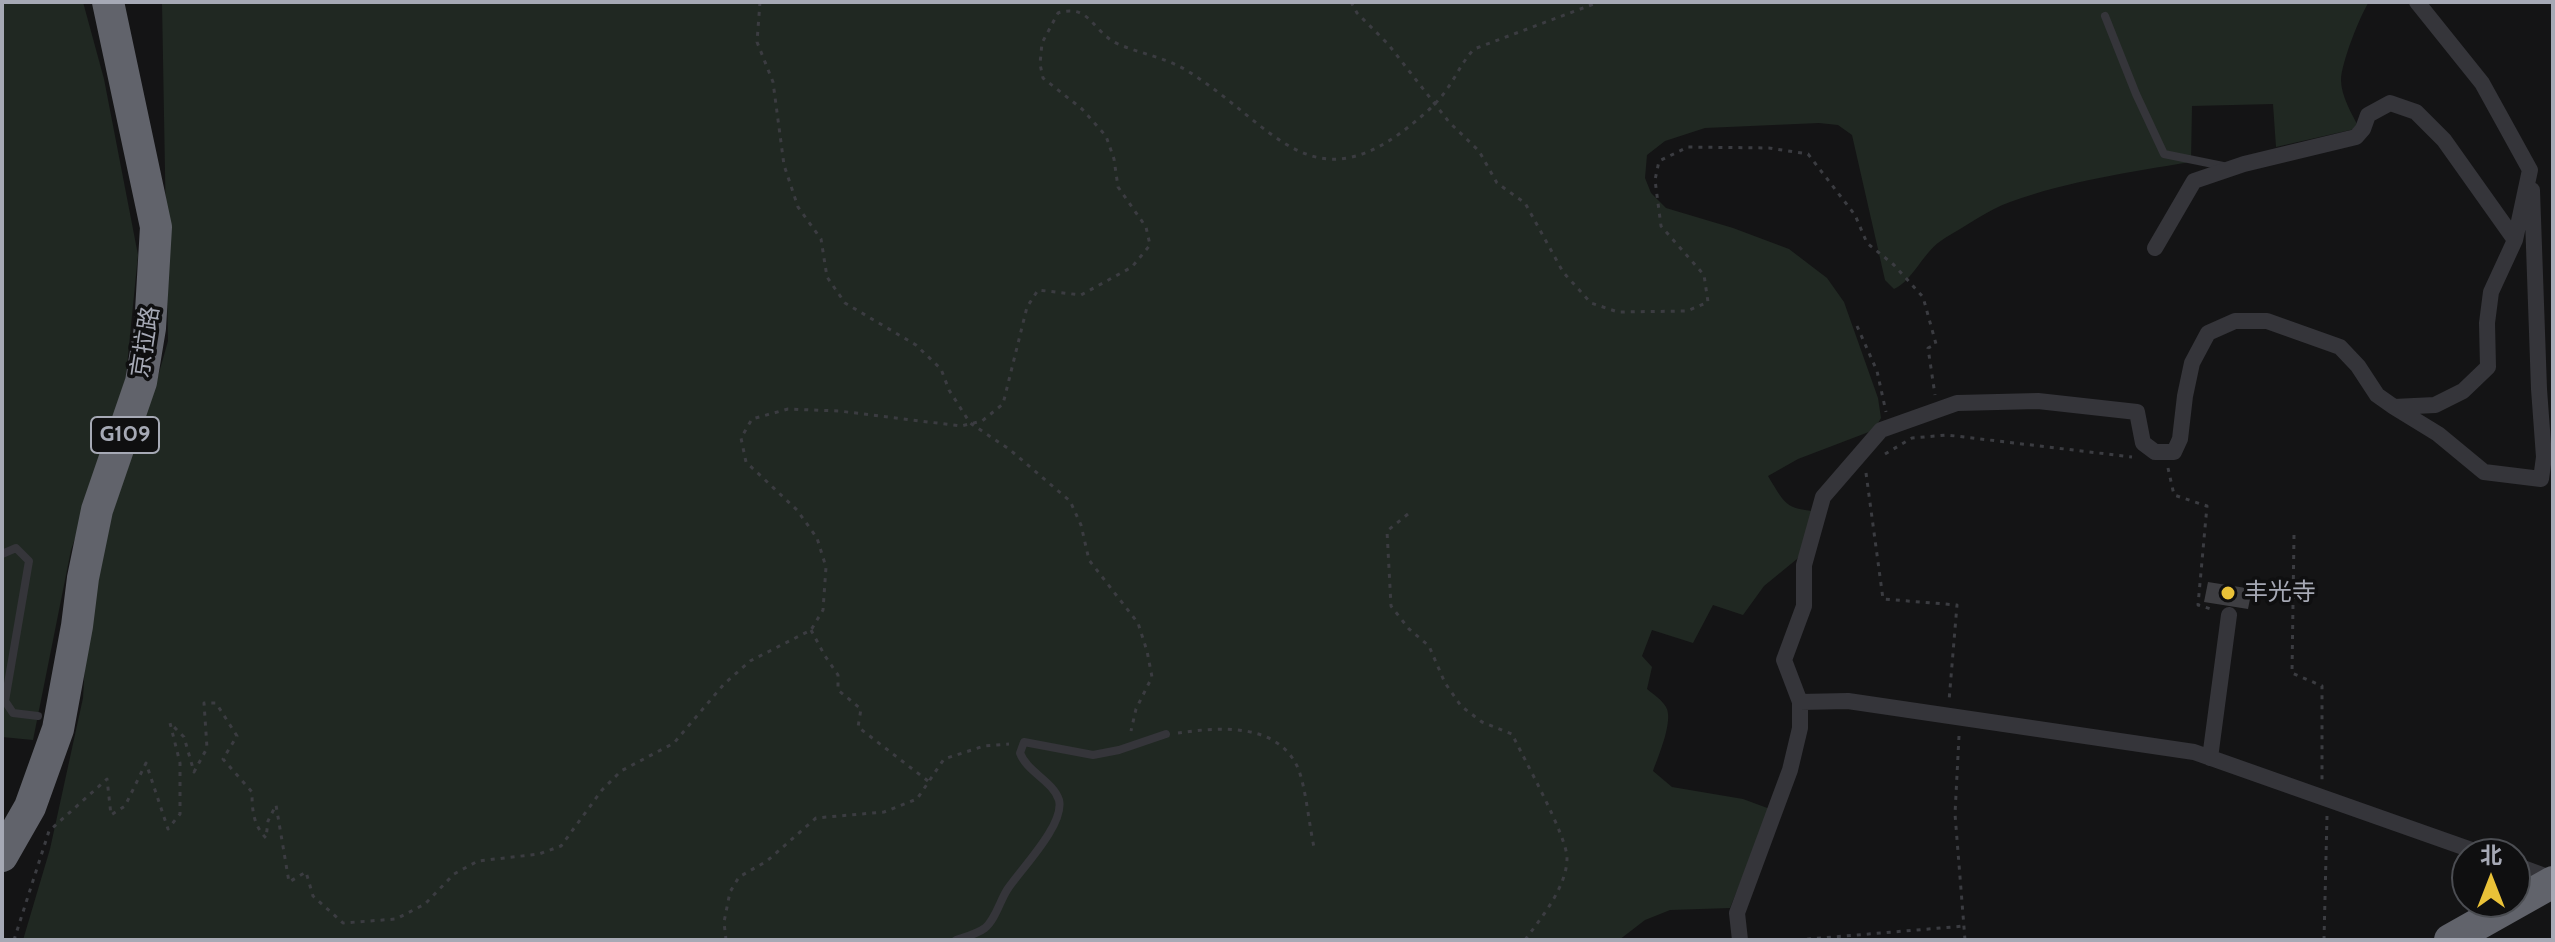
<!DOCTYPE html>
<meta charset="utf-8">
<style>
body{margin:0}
#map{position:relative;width:2555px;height:942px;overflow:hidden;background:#141415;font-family:Cabin,"Noto Sans SC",sans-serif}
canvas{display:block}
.frame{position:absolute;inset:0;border:4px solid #a6a9b5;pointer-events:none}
.north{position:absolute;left:2451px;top:838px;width:80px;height:80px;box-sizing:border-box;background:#0f0f10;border:2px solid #4b4d52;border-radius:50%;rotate:0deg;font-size:22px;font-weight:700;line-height:32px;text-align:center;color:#a6a9b5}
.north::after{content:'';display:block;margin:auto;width:28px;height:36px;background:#eac238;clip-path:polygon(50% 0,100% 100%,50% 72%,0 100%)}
</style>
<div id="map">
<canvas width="2555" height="942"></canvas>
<div class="frame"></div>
<div class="north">北</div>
</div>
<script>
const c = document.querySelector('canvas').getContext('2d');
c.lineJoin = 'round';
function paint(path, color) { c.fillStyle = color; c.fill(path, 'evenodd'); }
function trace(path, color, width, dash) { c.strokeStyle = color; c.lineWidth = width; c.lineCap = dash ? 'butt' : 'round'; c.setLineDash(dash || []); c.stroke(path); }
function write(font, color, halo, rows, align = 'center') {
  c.font = font + ' Cabin,"Noto Sans SC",sans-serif'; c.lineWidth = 7; c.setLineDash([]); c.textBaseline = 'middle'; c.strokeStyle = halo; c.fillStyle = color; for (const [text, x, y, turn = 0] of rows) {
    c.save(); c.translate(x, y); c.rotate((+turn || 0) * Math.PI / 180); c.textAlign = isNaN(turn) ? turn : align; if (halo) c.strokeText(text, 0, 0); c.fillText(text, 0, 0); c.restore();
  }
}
const green = new Path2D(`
 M2 2H83L104 79 138 255 124 396 71 550 33 740 2 737Z
 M162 2H2369C2360 15 2341 64 2341 80 2341 96 2352 114 2359 128L2276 147 2273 104 2192 106 2191 162C2130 172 2068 181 2010 202 1988 210 1966 226 1945 238 1923 251 1913 281 1894 289L1885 280 1852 135 1838 125 1819 123 1705 128 1665 141 1647 155 1645 178 1651 193 1666 208 1733 228 1789 249 1827 278 1844 302 1878 398 1881 418 1874 430 1798 459 1768 476C1787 508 1787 509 1824 512L1815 531 1797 559 1764 586 1743 615 1713 605 1693 643 1652 630 1642 656 1652 667 1647 689C1653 694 1662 700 1666 707 1674 720 1658 757 1653 771L1672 787 1743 799 1770 809 1730 908 1670 910 1645 920 1619 940H23L50 849 83 698 88 610 99 552 153 394 168 341Z`);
const building = new Path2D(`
 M2208 582 2252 589 2248 609 2204 602Z`);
const path = new Path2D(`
 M760 2 757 42 773 82 784 165 798 207 821 239 827 277 845 303 916 345 941 369 949 390 970 423 1009 449 1070 501 1081 525 1089 560 1138 623 1147 651 1152 677 1136 709 1131 731
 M1351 2 1357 13 1388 44 1449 122 1479 151 1497 183 1525 203 1563 272 1591 303 1618 312 1687 311 1708 302 1704 275 1661 226 1655 180 1659 161 1688 147 1769 148 1808 154 1855 215 1867 243 1894 265 1923 297 1936 344 1928 348 1935 395
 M1857 326 1877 371 1886 412
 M1885 454 1912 438 1947 435 2132 457
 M2168 468 2174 495 2207 506 2198 605 2214 610
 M1866 473 1883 599 1957 605 1949 701
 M1408 514 1387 531 1391 606 1409 629 1429 646 1445 683 1461 706 1482 722 1512 734C1524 759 1567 836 1567 858 1567 887 1541 918 1525 940
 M2294 535 2292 673 2322 686V781
 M811 630 825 656 838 675V690L861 709 858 727 928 781
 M1178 733C1219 727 1277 722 1298 768 1306 788 1309 825 1314 847
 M1959 736 1955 814 1965 940
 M14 940 49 831 107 779 111 815 125 806 146 763 168 829 180 814V763L170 723 184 737 194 772 207 748 204 703H216L237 736 223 759 252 792C252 809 253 825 266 838L268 821 276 805 289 882 306 872 313 896 343 923 396 919 425 904 454 874 478 861 539 854 561 846 602 790 621 771 674 743 724 684 750 661 811 630 823 610 826 567 817 538 797 510 746 462 741 438 752 419 788 409 839 411 961 426 982 421 1003 404 1027 307 1038 290 1081 295 1132 267 1150 245 1146 227 1118 187 1114 159 1106 136 1082 109 1043 78 1040 64 1042 43 1058 13C1090 3 1092 32 1118 44 1141 54 1164 57 1186 70 1274 124 1311 210 1417 120 1427 112 1440 100 1447 89 1457 75 1462 62 1474 49L1599 2
 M726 940 724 922 730 892 739 877 767 861 816 818 884 812 917 799 944 759 984 746 1009 744
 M1797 940 1964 926
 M2324 940 2327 816`);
const lane = new Path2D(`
 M2105 16 2136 94 2164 154 2228 167
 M2 554 16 548 29 561 5 701 13 713 38 716
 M956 940C965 937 977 934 985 928 995 920 1000 901 1007 890 1020 870 1065 825 1059 800 1053 781 1027 772 1020 753L1024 742 1093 755 1119 750 1166 734`);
const street = new Path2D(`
 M2155 248 2194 181 2244 164 2356 137 2363 129 2368 115 2390 103 2416 112 2444 140 2515 240 2530 170 2482 83 2417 2
 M2394 407 2438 434 2484 472 2541 479 2544 457 2539 389 2532 190
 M1800 702 1848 701 2194 752 2483 854
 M2210 758 2229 615
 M2515 865 2553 879
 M1740 940 1737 913 1790 770 1800 728V702L1784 660 1804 606V565L1823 497 1881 430 1957 403 2038 401 2137 412 2143 443 2155 452H2174L2180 439 2185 396 2192 363 2208 333 2235 321H2267L2340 347 2358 366 2377 395 2394 407 2435 405 2463 391 2488 367 2487 323 2491 292 2515 240`);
const highway = new Path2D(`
 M2 856 30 807 58 729 77 626 83 578 97 510 141 382 150 328 156 227 108 2
 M2450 940 2553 882`);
const markers = [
 [2228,593,8,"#eac238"]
];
const shields = [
 [125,435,68]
];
const shieldNames = [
 ["G109",125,435]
];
const streetNames = [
 ["京拉路",146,342,-81]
];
const poiNames = [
 ["丰光寺",2244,593]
];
paint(green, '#202822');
paint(building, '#3e3e42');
trace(path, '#3b3c41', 3, [4, 6]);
trace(lane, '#35353a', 8);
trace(street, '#35353a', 16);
trace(highway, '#61636b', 32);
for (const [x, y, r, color] of markers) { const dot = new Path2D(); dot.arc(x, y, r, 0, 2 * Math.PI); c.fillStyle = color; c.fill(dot); trace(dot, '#0f0f10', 3); }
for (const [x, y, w] of shields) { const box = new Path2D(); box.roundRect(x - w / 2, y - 18, w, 36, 6); c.fillStyle = '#0f0f10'; c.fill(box); trace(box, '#a6a9b5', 2); }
write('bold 22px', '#a6a9b5', null, shieldNames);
write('24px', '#a6a9b5', '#0f0f10', streetNames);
write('24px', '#a6a9b5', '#0f0f10', poiNames, 'left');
</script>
